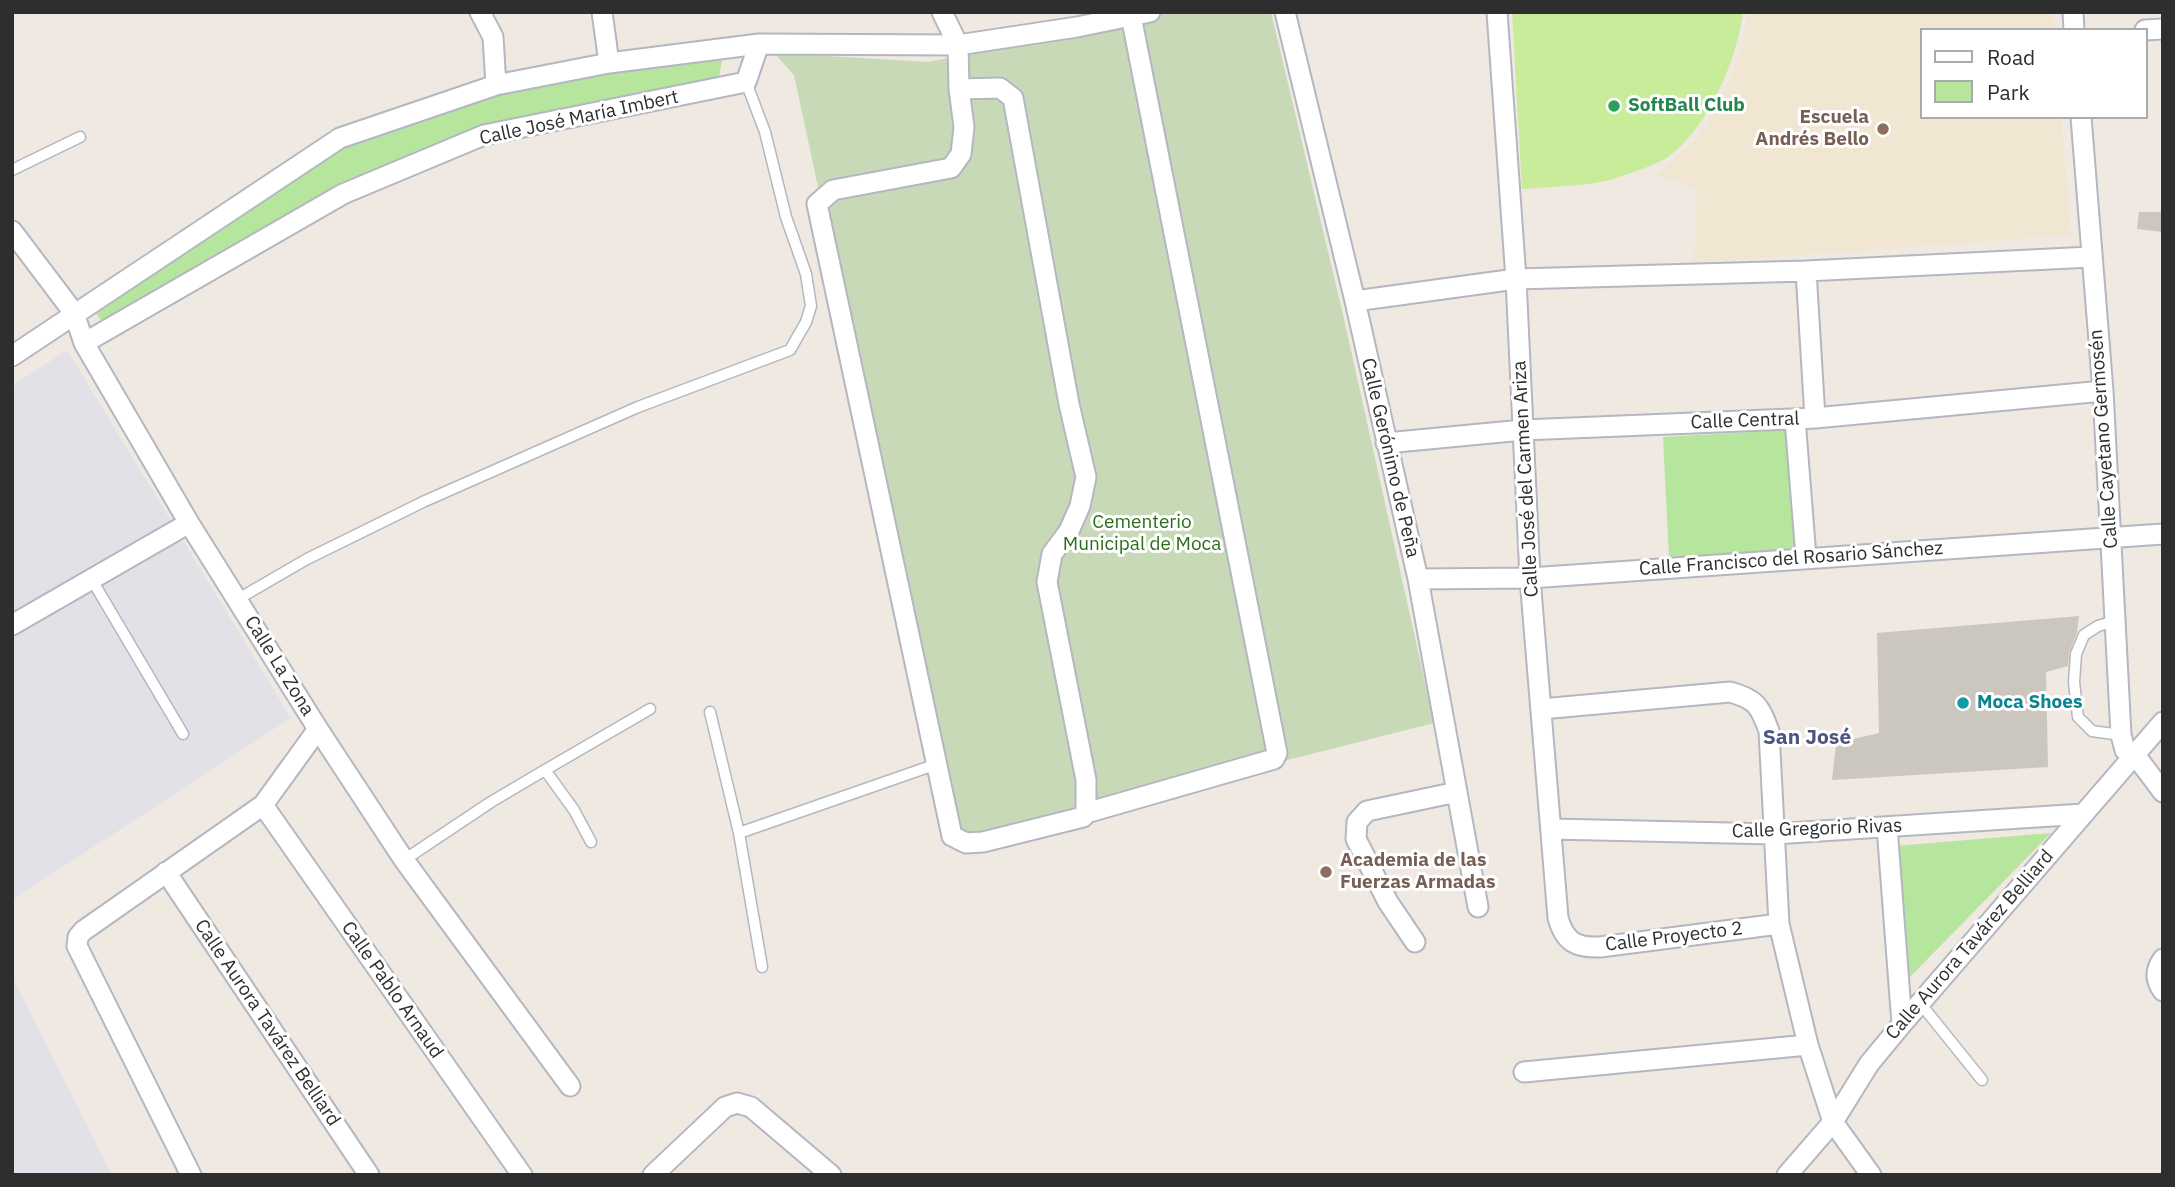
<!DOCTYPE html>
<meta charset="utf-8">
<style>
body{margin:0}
#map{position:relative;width:2175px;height:1187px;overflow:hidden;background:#efe9e1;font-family:"IBM Plex Sans",sans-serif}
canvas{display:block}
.frame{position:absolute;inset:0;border:14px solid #2e2e2e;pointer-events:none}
.legend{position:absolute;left:1920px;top:28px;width:228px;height:91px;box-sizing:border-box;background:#fff;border:2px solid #ababab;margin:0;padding:9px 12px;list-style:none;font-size:21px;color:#2e2e2e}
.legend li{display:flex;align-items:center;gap:14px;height:35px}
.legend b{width:35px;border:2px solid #ababab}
</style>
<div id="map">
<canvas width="2175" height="1187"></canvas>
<div class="frame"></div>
<ul class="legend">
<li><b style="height:9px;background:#fff"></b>Road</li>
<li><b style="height:19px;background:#b6e59e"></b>Park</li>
</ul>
</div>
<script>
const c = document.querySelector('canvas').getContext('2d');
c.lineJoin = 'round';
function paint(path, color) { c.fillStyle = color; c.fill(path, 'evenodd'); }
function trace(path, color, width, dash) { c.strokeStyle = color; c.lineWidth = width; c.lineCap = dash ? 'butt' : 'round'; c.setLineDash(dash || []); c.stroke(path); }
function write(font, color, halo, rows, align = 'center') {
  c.font = font + ' "IBM Plex Sans",sans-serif'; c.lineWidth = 6; c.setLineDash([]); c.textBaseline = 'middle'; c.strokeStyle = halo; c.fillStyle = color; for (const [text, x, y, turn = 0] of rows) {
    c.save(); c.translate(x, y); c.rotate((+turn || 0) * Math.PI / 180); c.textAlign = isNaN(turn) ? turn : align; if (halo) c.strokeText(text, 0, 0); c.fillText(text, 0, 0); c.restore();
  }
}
const industrial = new Path2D(`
 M67 350 291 718 12 900V386Z
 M12 976 112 1175H12Z`);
const education = new Path2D(`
 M1747 12H2053L2054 30H1921V117H2061L2071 235 1694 263 1697 189 1656 175 1696 140 1721 99 1744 44Z`);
const green = new Path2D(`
 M724 50 719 77 483 125 336 185 103 323 94 310 342 144 479 99Z
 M1789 430 1800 551 1669 558 1663 437Z
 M2051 833 1906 981 1896 846Z`);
const cemetery = new Path2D(`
 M1159 12H1271L1344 319 1434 723 959 843 794 75 774 53 929 62Z`);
const pitch = new Path2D(`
 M1512 12H1743C1737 60 1708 128 1668 157 1656 165 1628 174 1613 179 1590 186 1548 187 1522 189Z`);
const building = new Path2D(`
 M2139 212H2163V232L2137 229Z
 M2079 616 2077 633 2069 653 2068 666 2046 672 2048 767 1832 780 1836 743 1879 733 1877 633Z`);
const lane = new Path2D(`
 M12 170 80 137
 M92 580 183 734
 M238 599 307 559 425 501 638 407 790 350 806 322 811 306 806 274 786 217 765 132 746 82
 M2115 621 2098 626 2084 635 2076 654 2074 682 2078 717 2092 731 2121 735
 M710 712 739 833
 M545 770 650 709
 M404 860 491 802 545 770 574 810 591 842
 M762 967 739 833 937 764
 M1920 1003 1982 1080`);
const street = new Path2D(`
 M480 12 493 37 496 85
 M602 12 609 63
 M942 12 958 45 959 89 964 127 961 154 951 168 833 190 817 204 952 836 966 843 983 842 1083 817 1086 813V780L1047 582 1052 554 1069 531 1080 506 1086 477 1069 404 1013 98 1000 88 959 89
 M1285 12 1355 301 1418 579 1478 907
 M1497 12 1516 279 1530 578 1558 918C1565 942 1576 948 1600 947L1779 924
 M2073 12 2074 30
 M2145 30 2163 29
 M2081 117 2103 391 2121 735 2125 750 2135 755 2163 792
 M12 231 74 313 84 343 189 523 318 729 404 860 570 1086
 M1806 271 1815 418
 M1355 301 1516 279 1806 271 2091 257
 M84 343 343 194 484 135 746 82 759 44
 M12 356 340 138 496 85 609 63 759 44 958 45 1077 27 1150 12
 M1795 419 1806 557
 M1386 443 1523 430 1815 418 2103 391
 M1418 579 1530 578 2163 534
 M12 625 189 523
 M1541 709 1730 692C1756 699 1760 706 1769 731L1779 924 1808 1045 1833 1122 1871 1175
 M263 805 522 1175
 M1086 813 1274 759 1277 753 1131 16
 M1887 827 1902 1024
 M1552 829 1774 834 2083 814
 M166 872 369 1175
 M1415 942 1388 902 1356 839 1357 822 1367 811 1457 792
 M2163 959C2155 970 2155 980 2163 991
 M1524 1072 1808 1045
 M191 1175 77 946 78 937 83 931 263 805 318 729
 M653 1175 725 1107 737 1103 751 1107 831 1175
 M1787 1175 1833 1122 1869 1064 1902 1024 2163 722`);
const markers = [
 [1614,106,7,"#2e9e5b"],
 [1883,129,7,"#8d6e63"],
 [1963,703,7,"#0f9aa8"],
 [1326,872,7,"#8d6e63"]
];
const leisureNames = [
 ["SoftBall Club",1628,106]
];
const streetNames = [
 ["Calle José María Imbert",579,118,-12],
 ["Calle Central",1745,421,-2],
 ["Calle Cayetano Germosén",2104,439,-94],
 ["Calle Gerónimo de Peña",1390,458,77],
 ["Calle José del Carmen Ariza",1526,479,-93],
 ["Calle Francisco del Rosario Sánchez",1791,559,-4],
 ["Calle La Zona",279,666,58],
 ["Calle Gregorio Rivas",1817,829,-2],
 ["Calle Proyecto 2",1674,937,-7],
 ["Calle Aurora Tavárez Belliard",1970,945,-49],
 ["Calle Pablo Arnaud",392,990,55],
 ["Calle Aurora Tavárez Belliard",267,1023,56]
];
const educationNames = [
 ["Escuela",1869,118],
 ["Andrés Bello",1869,140],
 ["Academia de las",1340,861,"left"],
 ["Fuerzas Armadas",1340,883,"left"]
];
const parkNames = [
 ["Cementerio",1142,523],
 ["Municipal de Moca",1142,545]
];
const cultureNames = [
 ["Moca Shoes",1977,703]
];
const neighbourhoodNames = [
 ["San José",1807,738]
];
paint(industrial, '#e3e1e8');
paint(education, '#f0e6d1');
paint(green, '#b6e59e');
paint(cemetery, '#c8d9b8');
paint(pitch, '#c9ec9a');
paint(building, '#cbc7bf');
trace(lane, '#b4b7c1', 13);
trace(street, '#b4b7c1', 23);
trace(lane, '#fff', 10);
trace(street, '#fff', 19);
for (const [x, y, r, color] of markers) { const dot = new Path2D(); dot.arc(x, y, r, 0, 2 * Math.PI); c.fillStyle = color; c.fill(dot); trace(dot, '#fff', 2.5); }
write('bold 19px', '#27864d', '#fff', leisureNames, 'left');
write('19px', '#2e2e2e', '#fff', streetNames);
write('bold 19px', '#785e54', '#fff', educationNames, 'right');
write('19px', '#2c6e1b', '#fff', parkNames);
write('bold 19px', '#0d838f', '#fff', cultureNames, 'left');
write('bold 21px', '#4d5680', '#fff', neighbourhoodNames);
</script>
